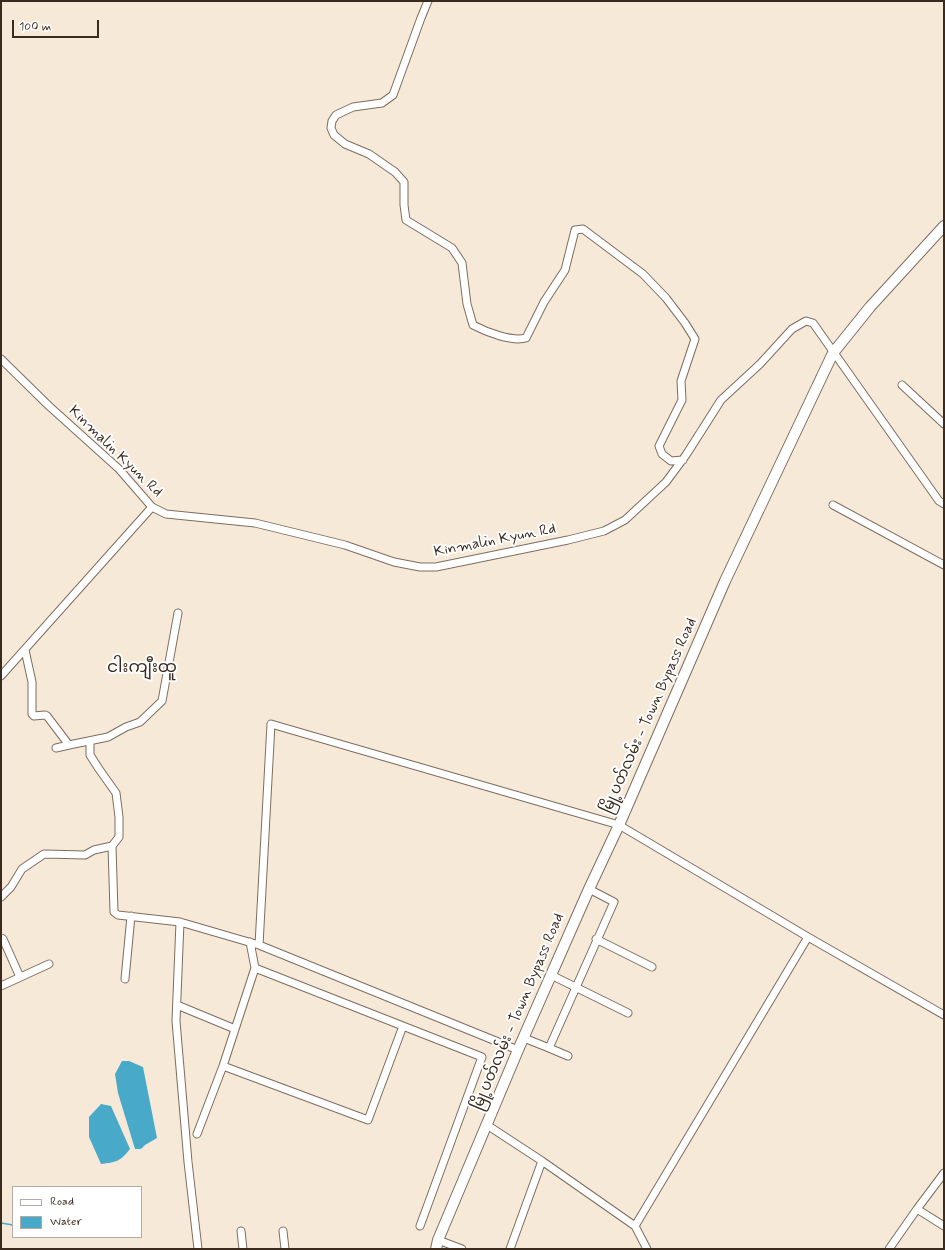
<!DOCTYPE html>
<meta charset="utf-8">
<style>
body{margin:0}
#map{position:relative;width:945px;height:1250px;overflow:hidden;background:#f7e9d7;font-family:Mynerve,sans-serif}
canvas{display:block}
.frame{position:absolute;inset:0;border:2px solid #3b2a1e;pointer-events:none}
.legend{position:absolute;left:12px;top:1186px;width:130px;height:52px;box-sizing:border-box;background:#fff;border:1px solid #b1aaa5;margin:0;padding:5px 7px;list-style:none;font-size:12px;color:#3b2a1e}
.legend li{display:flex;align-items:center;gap:8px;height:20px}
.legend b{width:20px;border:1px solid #b1aaa5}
.scale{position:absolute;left:12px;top:20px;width:87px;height:18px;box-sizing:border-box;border:2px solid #3b2a1e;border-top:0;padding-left:5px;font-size:12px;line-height:14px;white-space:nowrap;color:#3b2a1e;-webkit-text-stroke:3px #fff;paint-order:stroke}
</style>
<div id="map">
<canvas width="945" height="1250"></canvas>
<div class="frame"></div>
<ul class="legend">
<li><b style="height:5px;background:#fff"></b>Road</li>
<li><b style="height:11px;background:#49a9c8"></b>Water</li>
</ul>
<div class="scale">100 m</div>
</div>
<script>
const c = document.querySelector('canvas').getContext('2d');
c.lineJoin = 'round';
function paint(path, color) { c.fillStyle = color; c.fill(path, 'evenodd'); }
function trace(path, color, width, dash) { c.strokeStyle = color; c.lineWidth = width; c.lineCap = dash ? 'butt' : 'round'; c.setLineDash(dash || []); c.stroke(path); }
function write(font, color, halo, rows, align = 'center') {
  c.font = font + ' Mynerve,"Noto Sans Myanmar",sans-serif'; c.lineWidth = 4; c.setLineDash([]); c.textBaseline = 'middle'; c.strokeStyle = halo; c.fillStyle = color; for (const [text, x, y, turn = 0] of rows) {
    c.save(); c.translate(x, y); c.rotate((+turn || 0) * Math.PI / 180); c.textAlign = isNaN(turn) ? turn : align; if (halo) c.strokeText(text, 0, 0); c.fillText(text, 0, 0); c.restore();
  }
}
const water = new Path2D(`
 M122 1061H129L143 1067 157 1138 145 1145 141 1149H135L118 1093 115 1074Z
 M101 1104 111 1106 130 1149C120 1162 116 1162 101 1164L89 1137V1117Z`);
const stream = new Path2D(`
 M1 1223 13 1225`);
const street = new Path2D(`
 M428 1 421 18 393 95 382 103 353 107 336 115 332 121 331 128 334 135 345 144 369 154 395 172 404 182V205L406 220 452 248 462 263 467 304 473 325C486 332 512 342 526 338L544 302 565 270 575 230 583 229 643 274 666 298 685 323 695 339 681 381 682 400 659 446 662 454 671 461 683 460
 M1 359 49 406 119 469 152 507 166 514 255 523 345 545 394 562 420 567H436L568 540 604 531 625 520 666 482 686 455 721 400 760 364 792 329 806 321 813 323 939 501 944 504
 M902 385 944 424
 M833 505 944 565
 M25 650 32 682V714L34 716 45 715 47 716 69 745
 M1 676 152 507
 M56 748 69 745 108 737 126 727 140 722 162 701 178 613
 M112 846 114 912 118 915 180 922
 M1 897 11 887 22 869 44 854 85 855 94 850 112 846 119 837V817L116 793 99 769 90 755V741
 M1 938 3 939 20 977
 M596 939 652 967
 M255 968 482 1057 420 1226
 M551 975 628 1013
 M125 979 131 916
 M1 986 49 964
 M177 1005 235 1029
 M524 1038 549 1048 614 902 589 889
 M549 1048 568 1056
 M518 1050 259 945 271 724 619 825 808 937 944 1015
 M223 1066 368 1120 403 1026
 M487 1125 542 1161 635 1226 647 1249
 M197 1134 223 1066 255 968 250 942
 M917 1209 944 1226
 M635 1226 808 937
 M241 1231 243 1249
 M283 1231 285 1249
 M438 1240 462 1249
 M198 1249 188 1162 176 1021 180 922 259 945
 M510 1249 542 1161
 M889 1249 917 1209 944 1173`);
const secondary = new Path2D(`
 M436 1249 438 1240 518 1050 589 889 619 825 725 581 833 353 870 307 944 226`);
const streetNames = [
 ["Kinmalin Kyun Rd",115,452,44],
 ["Kinmalin Kyun Rd",495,541,-11],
 ["မြို့ပတ်လမ်း - Town Bypass Road",650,716,-66],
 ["မြို့ပတ်လမ်း - Town Bypass Road",519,1012,-67]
];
const quarterNames = [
 ["ငါးကျီးထူ",142,668]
];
paint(water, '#49a9c8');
trace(stream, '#49a9c8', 1.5);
trace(street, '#7d6d5f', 9);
trace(secondary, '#7d6d5f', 12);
trace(street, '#fff', 7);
trace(secondary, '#fff', 10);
write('15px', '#3b2a1e', '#fff', streetNames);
write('17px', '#3b2a1e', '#fff', quarterNames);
</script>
